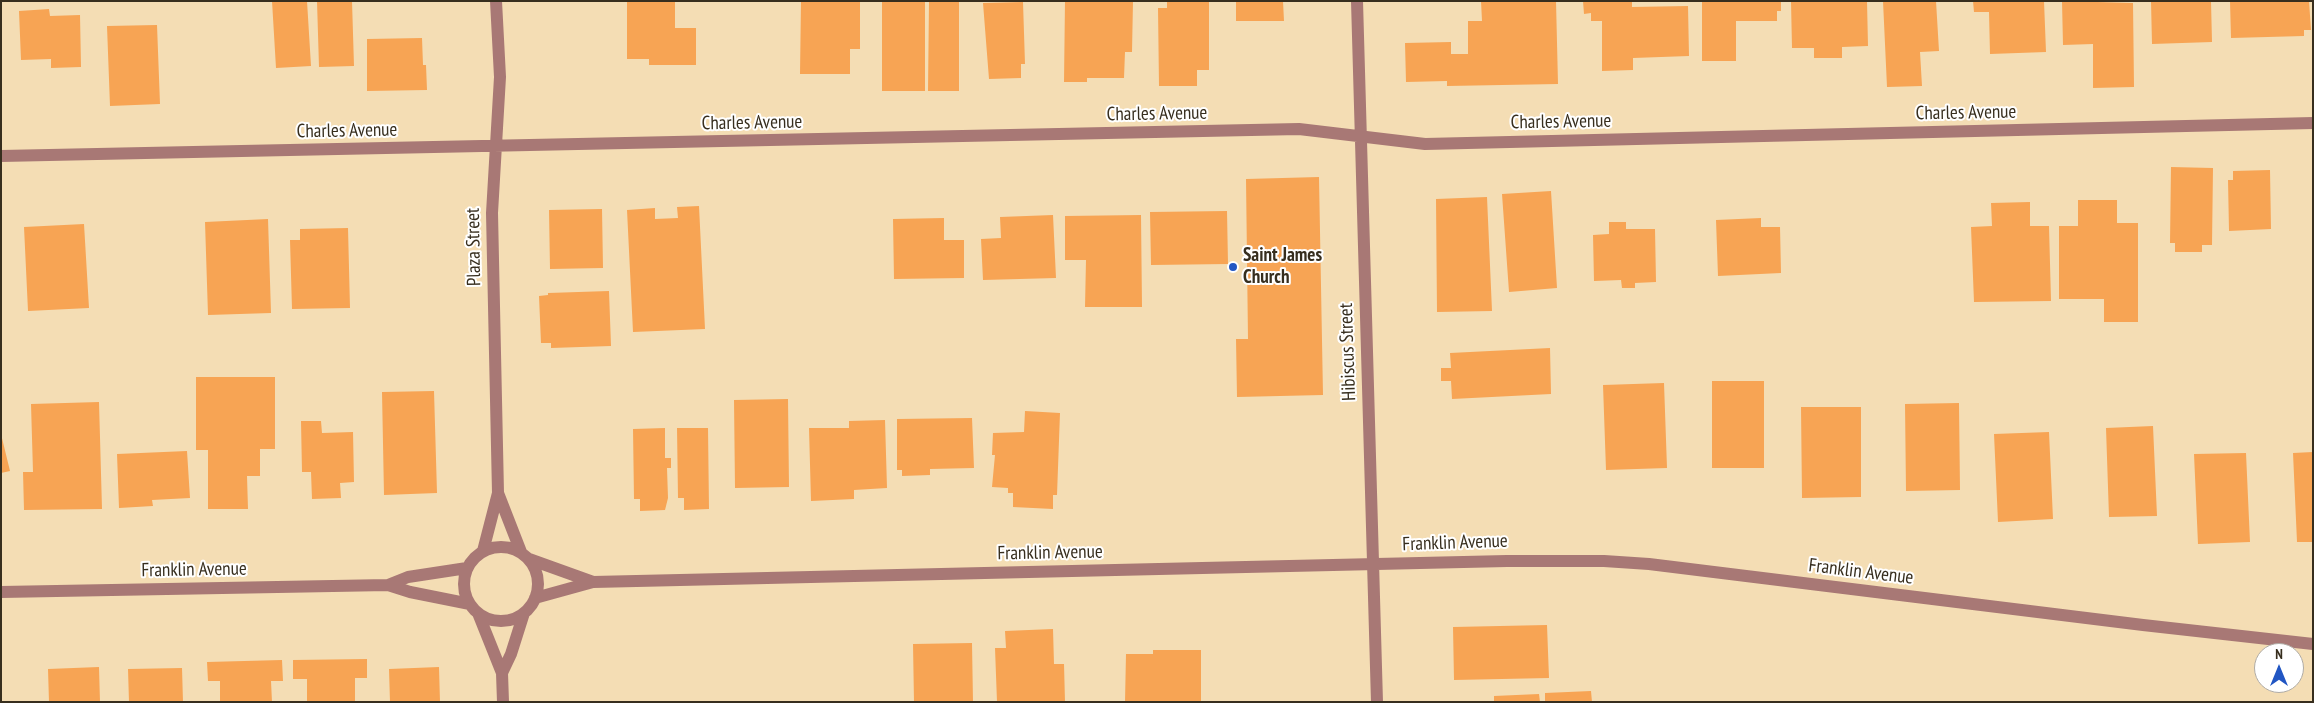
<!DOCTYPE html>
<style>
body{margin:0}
#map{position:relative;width:2314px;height:703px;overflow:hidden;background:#f4ddb4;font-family:"PT Sans Narrow",sans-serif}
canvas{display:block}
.frame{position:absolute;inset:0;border:2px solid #372e1e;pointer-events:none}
.north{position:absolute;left:2254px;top:643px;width:50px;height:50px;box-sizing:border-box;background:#fff;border:1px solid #afaba5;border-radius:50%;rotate:0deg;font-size:14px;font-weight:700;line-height:20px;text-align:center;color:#372e1e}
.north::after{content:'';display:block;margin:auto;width:18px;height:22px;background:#2156c3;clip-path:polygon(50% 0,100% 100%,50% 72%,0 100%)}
</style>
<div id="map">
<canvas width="2314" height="703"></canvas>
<div class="frame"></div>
<div class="north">N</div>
</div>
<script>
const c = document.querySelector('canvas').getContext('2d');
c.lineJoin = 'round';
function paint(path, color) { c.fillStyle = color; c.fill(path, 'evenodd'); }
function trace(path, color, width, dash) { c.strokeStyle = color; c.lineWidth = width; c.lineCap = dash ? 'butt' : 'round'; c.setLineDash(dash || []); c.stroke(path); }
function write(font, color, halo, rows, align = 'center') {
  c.font = font + ' "PT Sans Narrow",sans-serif'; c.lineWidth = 4; c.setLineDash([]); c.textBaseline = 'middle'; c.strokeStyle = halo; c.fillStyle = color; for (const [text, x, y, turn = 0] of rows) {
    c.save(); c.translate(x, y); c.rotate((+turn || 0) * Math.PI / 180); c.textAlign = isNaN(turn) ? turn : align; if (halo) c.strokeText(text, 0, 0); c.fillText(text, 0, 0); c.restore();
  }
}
const building = new Path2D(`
 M272 1H307L311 66 276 68Z
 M317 1H352L354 66 319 67Z
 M627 1H675V28H696V65H649V59H627Z
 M801 1H860V49H850V74H800Z
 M882 1H925V91H882Z
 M929 1H959V91H928Z
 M1065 1H1133L1132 52H1125L1124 78H1087V82H1064Z
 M1167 1H1209V70H1197V86H1159L1158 8H1167Z
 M1236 1H1283L1284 21H1236Z
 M1481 1H1556L1558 84 1447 86V81L1406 82 1405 43 1451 42V54H1468V21H1482Z
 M1583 1H1632V7L1688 6 1689 56 1633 58V70L1602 71V21H1591V13L1584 14Z
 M1702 1H1781V11H1777V21H1736V61H1702Z
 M1791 1H1867L1868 46 1842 47V58H1814V48H1792Z
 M1883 1H1936L1939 51 1920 52 1922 86 1887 87Z
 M1973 1H2044L2046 52 1990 54 1989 12H1974Z
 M2062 1 2133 3 2134 87 2093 88V44L2063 45Z
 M2151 1H2211L2212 42 2152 44Z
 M2230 1H2309L2311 30H2304V36L2231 38Z
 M1023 2 1025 64H1021V78L989 79 983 3Z
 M49 9 50 16 80 15 81 67 51 68V59L21 60 19 11Z
 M157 25 160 104 110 106 107 26Z
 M422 38 423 65H426L427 90 367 91V39Z
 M2171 167 2213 168 2212 245H2202V252H2175V243H2170Z
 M2270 170 2271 229 2229 231 2228 180H2233V171Z
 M1319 177 1323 395 1237 397 1236 339H1248L1246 179Z
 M1551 191 1557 288 1509 292 1502 194Z
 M1487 197 1492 311 1437 312 1436 199Z
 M2078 200H2117V223H2138V322H2104V299H2059V226H2078Z
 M2030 202V226H2049L2051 301 1974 302 1971 227 1992 226 1991 203Z
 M699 206 705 329 633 332 627 210 655 208V219L678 218 677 207Z
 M602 209 603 268 550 269 549 210Z
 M1227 211 1228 264 1151 265 1150 212Z
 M1053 215 1056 278 983 280 981 239 1001 238 1000 217Z
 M1141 215 1142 307H1085L1086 260H1065V216Z
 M944 218V240H964V278L894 279 893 219Z
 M1761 218V227H1780L1781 273 1718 276 1716 220Z
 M268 219 271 313 208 315 205 222Z
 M1609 222H1626V229H1655L1656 282 1635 283V288H1622L1621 280 1594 281 1593 235 1609 234Z
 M84 224 89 308 28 311 24 227Z
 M348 228 350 308 292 309 290 240H300V229Z
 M609 291 611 346 551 348V343H541L539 296 548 295V293Z
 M1550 348 1551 394 1452 399 1451 381H1441V368H1451L1450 353Z
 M196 377H275V449H260V476H247L248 509H208V450H196Z
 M1712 381H1764V468H1712Z
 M1664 383 1667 468 1606 470 1603 385Z
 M434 391 437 493 384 495 382 392Z
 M788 399 789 487 735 488 734 400Z
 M99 402 102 509 24 510 23 472H33L31 404Z
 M1959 403 1960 490 1906 491 1905 404Z
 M1801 407H1861V497L1802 498Z
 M1025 411 1060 413 1057 495H1053V509L1013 507V493H1008V488L992 487 995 455H992L993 433 1024 432Z
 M972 418 974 468 930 469V475L902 476V470H897V419Z
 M885 420 887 488 854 490V499L811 501 809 428H849V421Z
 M301 421H321L322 433 353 432 354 482 340 483 341 498 312 499 311 472H302Z
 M2153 426 2157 516 2109 517 2106 428Z
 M665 428V458H671V468H667L668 498 665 510 640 511V499H634L633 429Z
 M677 428H708L709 509 684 510V498H678Z
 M2049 432 2053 519 1998 522 1994 434Z
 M1 434 10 471 1 473Z
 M187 451 190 498 152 500 153 506 119 508 117 454Z
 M2313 452V542H2297L2293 453Z
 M2246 453 2250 542 2198 544 2194 454Z
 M1547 625 1549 678 1454 680 1453 627Z
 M1053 629 1054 664H1064L1065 702H997L995 648H1006L1005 631Z
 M972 643 973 702H914L913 644Z
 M1153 650H1201V702H1125L1126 654H1153Z
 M367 659V678H355V702H307V679H293V660Z
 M282 660 283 681H271L272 702H220V681H208L207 662Z
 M99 667 100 702H49L48 669Z
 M439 667 440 702H390L389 669Z
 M182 668 183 702H129L128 669Z
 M1591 691 1592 702H1545V693Z
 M1539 694 1540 702H1494V696Z`);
const minor = new Path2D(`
 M1357 1 1377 702
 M1 156 1299 129 1425 144 2313 123
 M498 493 521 552
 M464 584a37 37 0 1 1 74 0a37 37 0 1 1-74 0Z
 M483 551 498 493 492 213 500 77 496 1
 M529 559 593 582
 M388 585 410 592 470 604
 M1 592 388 585 408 577 467 568
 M535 598 593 582 1507 561H1604L1649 564 2143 625 2313 644
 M478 613 502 673 503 702
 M502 673 511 654 524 613`);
const markers = [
 [1233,267,5,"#2156c3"]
];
const streetNames = [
 ["Charles Avenue",1966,113,-1],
 ["Charles Avenue",1157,114,-1],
 ["Charles Avenue",1561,122,-1],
 ["Charles Avenue",752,123,-1],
 ["Charles Avenue",347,131,-1],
 ["Plaza Street",474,247,-91],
 ["Hibiscus Street",1348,352,-92],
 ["Franklin Avenue",1455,543,-2],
 ["Franklin Avenue",1050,553,-1],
 ["Franklin Avenue",194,570,-1],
 ["Franklin Avenue",1861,572,7]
];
const poiNames = [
 ["Saint James",1243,256],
 ["Church",1243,278]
];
paint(building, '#f7a454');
trace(minor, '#a87875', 12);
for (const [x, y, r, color] of markers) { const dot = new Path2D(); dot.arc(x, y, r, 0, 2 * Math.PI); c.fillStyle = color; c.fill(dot); trace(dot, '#fff', 2); }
write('19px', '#372e1e', '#fff', streetNames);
write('bold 19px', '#372e1e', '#fff', poiNames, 'left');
</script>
